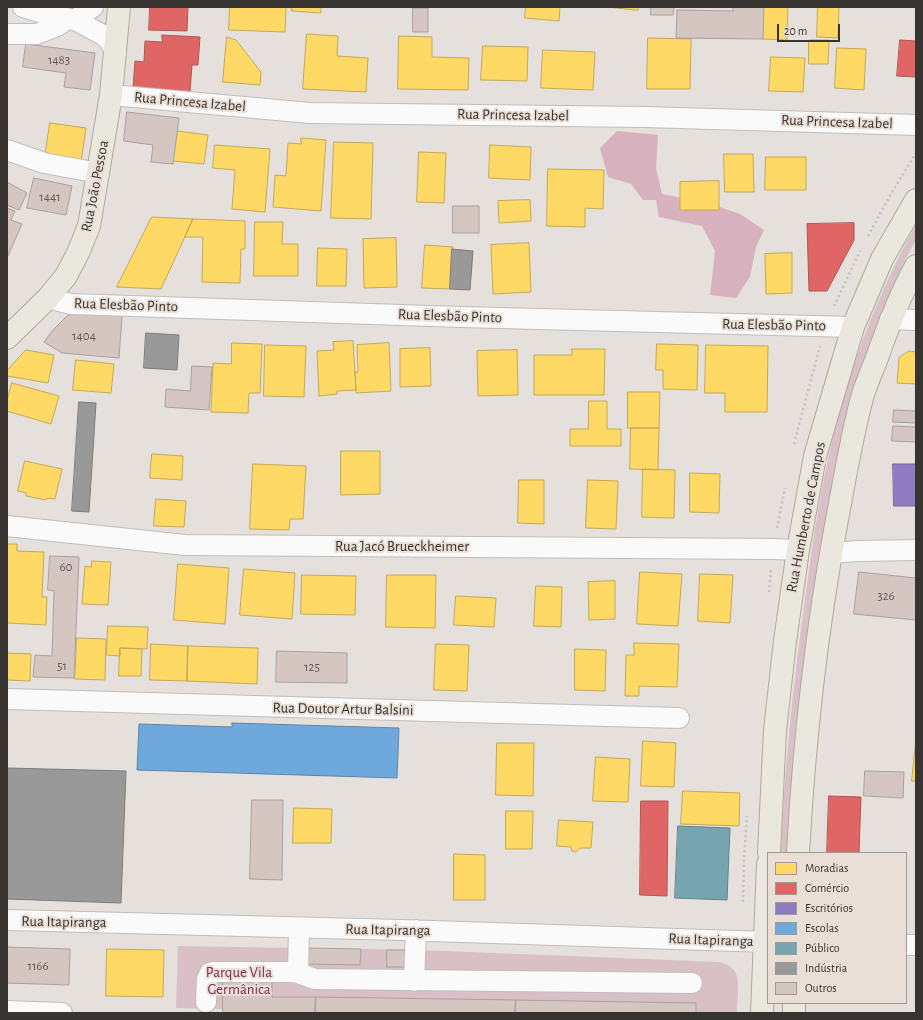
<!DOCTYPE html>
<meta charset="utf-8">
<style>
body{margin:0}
#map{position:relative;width:923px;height:1020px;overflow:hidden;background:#e5e0db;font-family:"Alegreya Sans",sans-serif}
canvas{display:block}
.frame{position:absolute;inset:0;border:8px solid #383431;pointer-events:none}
.legend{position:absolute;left:767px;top:852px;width:140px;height:152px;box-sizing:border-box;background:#e9dfd7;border:1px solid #a29b95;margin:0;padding:5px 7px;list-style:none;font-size:12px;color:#383431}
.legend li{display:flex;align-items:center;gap:8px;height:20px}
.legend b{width:20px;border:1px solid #a29b95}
.scale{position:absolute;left:777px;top:24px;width:63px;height:18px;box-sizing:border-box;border:2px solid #383431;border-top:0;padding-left:5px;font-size:12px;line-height:14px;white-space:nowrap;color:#383431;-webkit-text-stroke:3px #e9dfd7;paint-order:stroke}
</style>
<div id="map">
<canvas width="923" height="1020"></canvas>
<div class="frame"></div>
<ul class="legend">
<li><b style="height:11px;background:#ffd966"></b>Moradias</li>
<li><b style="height:11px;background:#e06666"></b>Comércio</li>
<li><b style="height:11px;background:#8e7cc3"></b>Escritórios</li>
<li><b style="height:11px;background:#6fa8dc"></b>Escolas</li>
<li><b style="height:11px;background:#76a5af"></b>Público</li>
<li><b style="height:11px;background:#999"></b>Indústria</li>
<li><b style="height:11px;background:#d6c6c2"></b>Outros</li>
</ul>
<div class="scale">20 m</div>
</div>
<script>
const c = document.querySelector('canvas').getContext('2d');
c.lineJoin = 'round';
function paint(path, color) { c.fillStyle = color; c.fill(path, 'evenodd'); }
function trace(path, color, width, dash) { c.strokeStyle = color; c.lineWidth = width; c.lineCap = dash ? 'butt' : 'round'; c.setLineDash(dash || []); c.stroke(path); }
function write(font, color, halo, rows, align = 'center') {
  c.font = font + ' "Alegreya Sans",sans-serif'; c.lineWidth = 4; c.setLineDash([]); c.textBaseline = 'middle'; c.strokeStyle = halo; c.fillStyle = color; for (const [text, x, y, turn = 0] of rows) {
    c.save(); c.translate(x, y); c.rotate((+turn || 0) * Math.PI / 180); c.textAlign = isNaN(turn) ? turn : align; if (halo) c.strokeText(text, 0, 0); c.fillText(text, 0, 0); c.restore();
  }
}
const green = new Path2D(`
 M916 225V240L906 258 878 323 856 381 834 471 809 637 792 779 787 853H781C784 771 793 688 804 607 809 569 814 532 821 494 838 401 869 308 916 225Z
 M178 946 419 950 720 962C725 964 731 966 734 970 741 979 737 1002 737 1013H223L222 1009 176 1008Z`);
const forest = new Path2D(`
 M617 131 658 135 656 168 662 194 708 203 740 214 764 230 756 247 750 277 736 298 710 295 715 251 702 226 659 217 656 200H643L631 184 608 177 600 148Z`);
const homes = new Path2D(`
 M230 7H286L285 32 229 30Z
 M292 7H321V13L292 11Z
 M526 7H560L559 21 525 18Z
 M608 7H639L638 10Z
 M764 7H788L787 40 763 39Z
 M818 7H839L838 38 817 37Z
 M307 34 338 36 337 56 368 58 366 92 303 89Z
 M399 36 432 37V57L469 58 468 90 398 89Z
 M227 37 236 40 261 72 260 85 223 82Z
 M648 38 691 39 690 89H647Z
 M809 40H829L828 64H809Z
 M483 46 528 47 527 81 481 80Z
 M837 48 866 49 864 90 835 88Z
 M543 50 595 52 593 90 541 88Z
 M771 57 805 58 803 92 769 91Z
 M50 123 86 128 81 162 45 157Z
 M177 131 208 135 204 164 173 161Z
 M301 138 326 140 321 211 273 207 275 175 286 176 288 143 301 144Z
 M334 142 373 143 371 219 331 218Z
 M215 145 270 149 265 212 232 209 235 170 213 168Z
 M490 145 531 147 530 180 489 178Z
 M419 152 446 153 444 203 417 202Z
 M724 154H753L754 192H725Z
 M766 157H806V190H765Z
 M548 169 604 170 603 209 585 208V227L547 226Z
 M719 181V210H680V182Z
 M530 200 531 221 499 223 498 201Z
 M152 217 193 219 161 289 117 287Z
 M193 219 245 221V249H241L240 283 202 282 203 237H185Z
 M255 222H283L282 244H298V276H254Z
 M396 238 397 287 364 288 363 239Z
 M529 243 531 292 493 294 491 245Z
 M425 245 453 247 450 289 422 288Z
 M318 248 347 249 346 286H317Z
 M792 253V293L766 294 765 254Z
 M353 341 356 390 337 391V394L319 396 317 351 334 350 333 342Z
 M232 343 262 344 260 393H249L248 413 211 412 213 363 231 364Z
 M389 343 391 391 356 393 355 372H358L357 345Z
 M657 344 698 345 697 390 663 389V370H656Z
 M265 345 306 346 304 397 264 396Z
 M706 345 768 346 767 412H725V393H705Z
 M430 348 431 386 400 387V349Z
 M572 349H605L604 395H534V355H572Z
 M26 350 54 355 48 383 7 376V371Z
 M517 350 518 395 478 396 477 351Z
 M909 351 916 352V384L897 383 899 358Z
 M76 360 114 364 111 393 73 390Z
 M12 383 59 396 51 424 7 411V401Z
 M628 392H660L659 428H628Z
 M589 401H607V429H621V446H570V429H588Z
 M631 428H659L658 470 630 469Z
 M341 451H380V494L341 495Z
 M152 454 183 456 182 480 150 478Z
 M25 461 62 469 55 499 47 498 46 500 26 496V493L18 491Z
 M253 464 306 466 303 519H290L289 530 250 529Z
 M643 469 675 470 674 518 642 517Z
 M690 473 720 474 719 513 690 512Z
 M519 480H544V524L518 523Z
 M588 480 618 481 616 529 586 528Z
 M156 499 186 501 184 527 154 526Z
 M7 544H17V551L44 552 42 597H47L46 625 7 623Z
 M92 561 111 562 108 605 82 604 85 566 91 567Z
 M178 564 229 568 225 624 174 620Z
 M244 569 295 573 292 619 240 615Z
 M640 572 682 574 678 626 637 624Z
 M700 574 733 575 730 623 698 621Z
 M302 575 356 576 355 615 301 614Z
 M387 575H436L435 628 386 627Z
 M615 581V619L589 620 588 582Z
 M536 586 562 587 561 627 534 626Z
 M456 596 496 598 494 627 454 625Z
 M108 626 148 627 147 649 120 648V656L107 655Z
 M77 638 106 639 105 680 75 679Z
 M634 643 679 644 677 687 639 686V696H625L626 655H634Z
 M151 644 188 646 187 681 150 680Z
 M436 644 469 645 467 691 434 690Z
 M188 646 258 648 257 684 187 681Z
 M120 648 142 649 141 676H119Z
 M575 649 606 650 605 691 575 690Z
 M7 653 31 654 30 681 7 680Z
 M916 739V781H912Z
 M643 741 676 743 674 787 641 786Z
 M497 743H534L533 796 496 795Z
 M596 757 630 759 628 802 593 801Z
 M683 791 740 793 739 826 681 824Z
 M294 808 332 809 331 843H293Z
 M506 811H533L532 849H506Z
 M559 820 593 822 591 848H580L576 852 572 851 571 847 557 846Z
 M454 854 485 855V900H454Z
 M107 949 164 950 163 997 106 996Z`);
const shops = new Path2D(`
 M150 7H188L187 31 149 30Z
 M162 35 200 37 198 65H192L190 92 133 88 135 61 144 62 145 41 162 42Z
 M900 40 916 41V77L897 76Z
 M854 223V240L827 291H809L807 224Z
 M829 796 861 797 859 853H827Z
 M641 801H668L667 896 640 895Z`);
const offices = new Path2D(`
 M893 464H916V506H894Z`);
const schools = new Path2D(`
 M232 723 399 728 397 778 137 770 139 724 232 727Z`);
const public = new Path2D(`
 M678 826 730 828 727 900 675 898Z`);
const industry = new Path2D(`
 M452 249 473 251 470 290 450 289Z
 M146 333 179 335 177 370 144 368Z
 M79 402 96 403 89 512 72 511Z
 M7 768 126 771 121 903 7 899Z`);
const building = new Path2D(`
 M651 7H674L673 15H651Z
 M733 7H764L763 39 676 38 677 10 733 11Z
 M413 8H428V32H413Z
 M26 44 95 53 90 90 64 87 66 73 23 67Z
 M127 112 179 118 173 164 151 162 153 145 124 141Z
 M34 178 72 186 66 215 27 208Z
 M7 182 27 193 19 210 7 205Z
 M453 206H479V233H453Z
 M7 208 15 211 11 220 22 224 7 258Z
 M81 312 122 316 119 358 62 353 44 342 52 331 67 316Z
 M192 366 212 367 209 410 165 407 166 389 190 391Z
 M894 410 916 411V423L893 422Z
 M893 426 916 427V442L892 441Z
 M50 556 79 557 74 678 33 677 35 655 52 656 54 591 48 590Z
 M859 572 916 578V620L854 614Z
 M277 651 347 653V683L276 682Z
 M865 771 904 772 903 798 864 796Z
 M252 800H283L282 880 250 879Z
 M7 947 70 949 69 985 7 983Z
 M309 948 361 949 360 965 309 964Z
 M387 950H406L405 967H387Z
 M223 982H272V997H316L315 1013H223Z
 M316 997 516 1000 515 1013H315Z
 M516 1000 696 1003V1013H515Z`);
const path = new Path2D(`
 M868 236 892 192 916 153
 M834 306 860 251
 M794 444 820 346
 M777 528 785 488
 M769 592 771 569
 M743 902 744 858 747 816`);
const minor = new Path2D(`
 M23 7 39 12 75 20 103 35 109 40 116 53
 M75 20 93 7
 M7 34H37L57 26 68 19
 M111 95 310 113 645 117 916 125
 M7 150 44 163 99 173
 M48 298 71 304 461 317 853 327
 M890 319 916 320
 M7 526 185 545 773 549 798 550
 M831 553 858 551 916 550
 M7 699 679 718
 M7 920 401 930 768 942
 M299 928 298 973 315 979 692 983
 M906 945H916
 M414 981 416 930
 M206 1002 207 979 210 973 214 972H292L298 973
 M7 1011 62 1013`);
const major = new Path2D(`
 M7 338 48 298 66 276 78 253 89 226 111 95 119 7
 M769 853 775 730 785 641 798 550 815 456 853 327 882 259 916 200
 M798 853C804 743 816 634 836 525 844 483 851 439 862 398 866 384 872 371 877 358 888 326 900 295 916 266
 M762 1013 768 864
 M794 1013V1003`);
const numberNames = [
 ["1483",59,60],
 ["1441",50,197],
 ["1404",84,336],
 ["60",66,567],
 ["326",886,596],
 ["51",62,666],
 ["125",312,667],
 ["1166",38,966]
];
const streetNames = [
 ["Rua Princesa Izabel",190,102,5],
 ["Rua Princesa Izabel",513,115,1],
 ["Rua Princesa Izabel",837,122,2],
 ["Rua João Pessoa",95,186,-79],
 ["Rua Elesbão Pinto",126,305,2],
 ["Rua Elesbão Pinto",450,316,2],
 ["Rua Elesbão Pinto",774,325,1],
 ["Rua Humberto de Campos",806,517,-79],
 ["Rua Jacó Brueckheimer",402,546],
 ["Rua Doutor Artur Balsini",343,709,1],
 ["Rua Itapiranga",64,922,1],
 ["Rua Itapiranga",388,930,1],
 ["Rua Itapiranga",711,940,2]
];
const parkNames = [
 ["Parque Vila",239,972],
 ["Germânica",239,989]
];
paint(green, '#d8c0c6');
paint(forest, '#d7b1be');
paint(homes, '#ffd966');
trace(homes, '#c3a856', 1);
paint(shops, '#e06666');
trace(shops, '#ae5756', 1);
paint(offices, '#8e7cc3');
trace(offices, '#746697', 1);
paint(schools, '#6fa8dc');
trace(schools, '#5e85a9', 1);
paint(public, '#76a5af');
trace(public, '#638389', 1);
paint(industry, '#999');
trace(industry, '#7c7b7a', 1);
paint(building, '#d6c6c2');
trace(building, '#a6a19f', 1);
trace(minor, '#c1bdb9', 22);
trace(major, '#afa998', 24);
trace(path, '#c3c1c0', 2.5, [2, 3]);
trace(minor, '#fbfafa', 20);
trace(major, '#eae8de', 22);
write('13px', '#605855', null, numberNames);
write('15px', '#383431', '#e9dfd7', streetNames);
write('15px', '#7b2d54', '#e9dfd7', parkNames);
</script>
